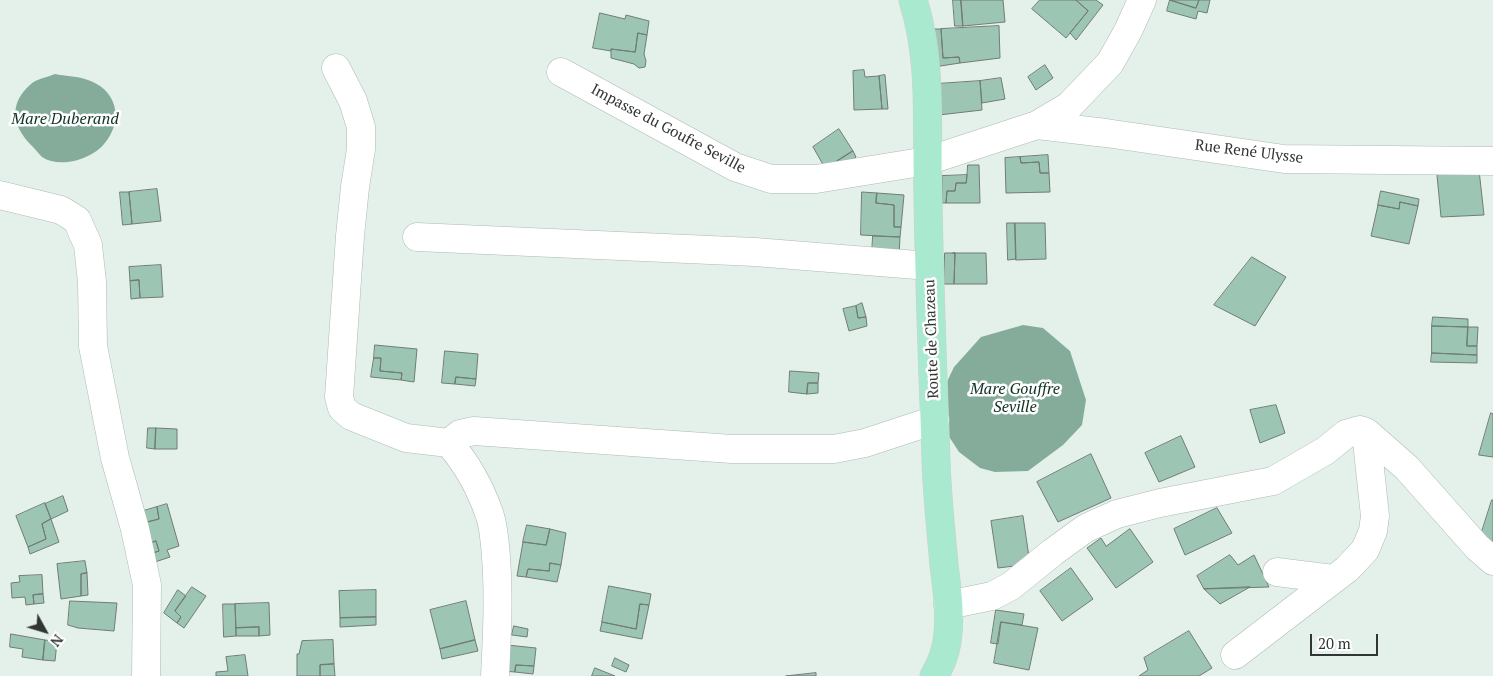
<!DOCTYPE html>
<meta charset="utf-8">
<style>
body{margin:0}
#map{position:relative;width:1493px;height:676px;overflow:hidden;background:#e3f1ea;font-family:"PT Serif",serif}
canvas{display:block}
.north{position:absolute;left:20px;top:606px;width:50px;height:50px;-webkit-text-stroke:4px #fff;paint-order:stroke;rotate:129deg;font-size:14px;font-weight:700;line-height:20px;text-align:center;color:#313634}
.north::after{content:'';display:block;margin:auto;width:18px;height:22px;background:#313634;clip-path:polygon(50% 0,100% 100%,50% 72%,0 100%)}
.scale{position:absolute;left:1310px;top:634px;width:68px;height:22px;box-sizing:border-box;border:2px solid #313634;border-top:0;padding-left:6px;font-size:15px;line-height:18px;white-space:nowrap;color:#313634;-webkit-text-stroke:4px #fff;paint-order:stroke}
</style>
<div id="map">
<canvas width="1493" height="676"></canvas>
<div class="north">N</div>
<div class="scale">20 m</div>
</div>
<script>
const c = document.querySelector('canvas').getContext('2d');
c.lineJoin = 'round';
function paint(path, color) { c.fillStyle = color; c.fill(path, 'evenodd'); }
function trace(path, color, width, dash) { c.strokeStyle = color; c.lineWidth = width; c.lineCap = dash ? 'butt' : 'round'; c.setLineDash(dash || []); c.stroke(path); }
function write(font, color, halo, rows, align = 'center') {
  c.font = font + ' "PT Serif",serif'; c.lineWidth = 5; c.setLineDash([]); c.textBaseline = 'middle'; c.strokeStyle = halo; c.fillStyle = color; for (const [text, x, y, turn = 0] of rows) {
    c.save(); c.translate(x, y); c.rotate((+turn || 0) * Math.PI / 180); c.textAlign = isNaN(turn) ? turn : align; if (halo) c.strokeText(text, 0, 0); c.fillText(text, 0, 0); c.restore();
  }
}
const water = new Path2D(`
 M55 74C65 76 76 76 85 79 117 88 125 120 104 144 92 159 60 169 42 157 39 154 35 149 32 146 12 126 8 104 31 84 36 79 48 77 55 74Z
 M1023 325 1043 328 1070 351 1086 400 1082 425 1063 445 1028 471 995 472 980 468 959 452 946 432 944 388 954 367 981 337Z`);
const building = new Path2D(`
 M953 0H961L963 26H955Z
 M961 0H1003L1005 22 963 26Z
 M1040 0H1076L1088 11 1066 38 1032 9Z
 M1076 0H1096L1103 5 1076 40 1070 33 1088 11Z
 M1170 0H1199L1196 8Z
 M1170 0 1196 8 1199 0H1210L1207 13 1198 11 1196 19 1167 11Z
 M600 13 625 19 626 15 649 21 647 35 638 33 635 52 611 49V51L593 48Z
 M999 26 1000 58 960 63 959 57 943 58 941 29Z
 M934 29H941L943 58 959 57 960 63 934 67Z
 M638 33 647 35 644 54 646 61 645 67 639 68 634 64 611 58V49L635 52Z
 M1045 65 1053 78 1036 90 1028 77Z
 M864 70 865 77 879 76 882 109 854 110 853 71Z
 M885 75 888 109H882L879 76Z
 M1001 78 1005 99 982 103 980 81Z
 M980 81 982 110 939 115 937 84Z
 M839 129 853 151 834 163 829 175 813 147Z
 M853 151 856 157 838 169 834 163Z
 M1048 155 1049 173H1040L1039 162 1021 163 1020 157Z
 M1020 157 1021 163 1039 162 1040 173H1049L1050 192 1006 193 1005 158Z
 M968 165H979L980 203H946L947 191H955L956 183H966Z
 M1479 170 1484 215 1441 217 1437 175Z
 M967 175 966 183H956L955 191H947L946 203H942V176Z
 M157 189 161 221 132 224 129 192Z
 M1381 191 1419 199 1418 206 1400 202 1399 209 1378 205Z
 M120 192H129L132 224 123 225Z
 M862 192 877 193 876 203 894 205V227H901L900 237 861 235Z
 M877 193 904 195 901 227H894V205L876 203Z
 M1400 202 1418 206 1409 244 1371 236 1378 205 1399 209Z
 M1007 223H1015L1016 259 1008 260Z
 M1015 223H1045L1046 259 1016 260Z
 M873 236 900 237 899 256 872 254Z
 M945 253H955L954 284H944Z
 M953 253H986L987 284H954L955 253Z
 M1252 257 1286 277 1255 326 1214 305Z
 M161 265 163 297 140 298 139 280 130 281 129 267Z
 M139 280 140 298 131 299 130 281Z
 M862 303 866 317 858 318 856 306Z
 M856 306 858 318 866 317 867 326 849 331 843 309Z
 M1433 317 1468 319V327L1432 326Z
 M1432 326 1468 327 1467 346H1477V355L1432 353Z
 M1468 327H1478L1477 346H1467Z
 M375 345 417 349 414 382 401 380 402 373 380 371 381 358H374Z
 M445 351 478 354 476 379 456 377 455 384 442 383Z
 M1432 353 1477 355V363L1431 362Z
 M374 358H381L380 371 402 373 401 380 371 377Z
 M790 371 819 373 818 383H808L807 394 789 392Z
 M456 377 476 379 475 386 455 384Z
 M808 383H818V393L807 394Z
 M1276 405 1285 433 1260 443 1250 410Z
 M1491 413 1493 414V457L1479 455Z
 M148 428H156L155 449 147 448Z
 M156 428 177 429V449H155Z
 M1181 436 1195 467 1159 482 1145 453Z
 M1091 454 1111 498 1058 522 1037 482Z
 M63 496 68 511 51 519 45 504Z
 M1492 500H1493V548L1478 544Z
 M45 503 51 519 42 524 46 539 28 547 16 516Z
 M167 504 179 546 167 550 170 557 155 562 153 553 159 551 156 541 149 544 143 523 159 519 157 507Z
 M157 507 159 519 143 523 140 512Z
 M1217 508 1232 533 1185 555 1174 529Z
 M1023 516 1030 564 998 568 991 521Z
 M51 519 59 542 30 554 28 547 46 539 42 524Z
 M527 525 550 529 546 545 523 542Z
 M550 529 566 533 561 565 550 563 549 571 528 569 526 577 517 576 523 542 546 545Z
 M1130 529 1153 562 1116 588 1087 548 1101 538 1106 546Z
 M156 541 159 551 153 553 149 544Z
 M1230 555 1238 565 1254 555 1269 587 1204 589 1197 576Z
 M85 561 87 573 81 574V596L61 599 57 564Z
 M550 563 561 565 557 582 526 577 528 569 549 571Z
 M1071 568 1093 599 1062 621 1040 591Z
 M87 573 88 595 81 596V574Z
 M42 575 43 594 33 595 34 604 26 605 25 597 12 598 11 583 20 582 19 576Z
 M609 586 651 594 649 605 640 604 636 629 602 622Z
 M192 587 206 596 184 628 177 623 181 617 175 611Z
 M1250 587 1220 604 1204 589Z
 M178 590 186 596 175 611 181 617 177 623 164 613Z
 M376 590V617L340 618 339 591Z
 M43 594 44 603 34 604 33 595Z
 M70 601 117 603 114 631 78 628 68 625Z
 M466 601 475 640 440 649 430 610Z
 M269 603 270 635 259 636V627L236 628 235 604Z
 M223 604H235L236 636 224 637Z
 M640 604 649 605 642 639 600 631 602 622 636 629Z
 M996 610 1024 614 1022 625 1001 622 998 644 991 643Z
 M376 617V625L340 627V618Z
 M1001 622 1038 628 1029 670 994 663Z
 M514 626 528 629 527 637 512 635Z
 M259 627V636H236V628Z
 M1189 631 1212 668 1199 676H1139L1148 670 1144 658Z
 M11 634 45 640 43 660 22 657 23 649 10 647Z
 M45 640 57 642 55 661 43 660Z
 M333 640 334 664 320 665V676H297V654H299L302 641Z
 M475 640 478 651 442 659 440 649Z
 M507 645 536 648 534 666 516 665 515 672 503 671Z
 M245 655 248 676H216V672L228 671 226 657Z
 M615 658 629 665 626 672 612 666Z
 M334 664 335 676H320V665Z
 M516 665 534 666 533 674 515 672Z
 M595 668 615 676H592Z
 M816 673V676H786Z`);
const minor = new Path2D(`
 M336 68 353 101 361 127V149L355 187 350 236 339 397 342 408 351 416 406 438 449 443 460 434 474 431 732 449H834L865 443 935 420
 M561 72 735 167 771 179H816L927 161 1037 125 1069 106 1110 63 1128 31 1142 0
 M1037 125 1106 133 1284 159 1493 161
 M0 195 61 210 77 220 88 245 92 282 93 346 115 458 135 529 147 585 146 676
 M417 237 755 252 929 266
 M449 443C467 464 481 489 490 516 494 529 495 543 496 557 499 597 497 637 495 676
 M1277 572 1333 579
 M948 605 992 596 1011 586 1053 552 1086 528 1117 514 1160 503 1273 481 1325 451 1346 434 1360 430 1366 432 1407 468 1477 547 1493 561
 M1235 655 1347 569 1365 550 1373 531 1375 516 1366 432`);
const major = new Path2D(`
 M913 0C933 63 926 130 928 195 929 283 933 372 936 460 937 495 941 530 944 565 947 588 950 611 948 633 947 649 942 663 934 676`);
const streetNames = [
 ["Impasse du Goufre Seville",668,129,28],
 ["Rue René Ulysse",1249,152,7],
 ["Route de Chazeau",932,339,-92]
];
const waterNames = [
 ["Mare Duberand",65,119],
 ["Mare Gouffre",1015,389],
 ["Seville",1015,407]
];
paint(water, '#85ac9b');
paint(building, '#9dc5b3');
trace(building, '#707c76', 1);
trace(minor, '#adbab4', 29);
trace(major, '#cecfce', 29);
trace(minor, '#fff', 28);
trace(major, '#a9e9d0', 28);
write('15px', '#313634', '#fff', streetNames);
write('italic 16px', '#0e3124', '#fff', waterNames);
</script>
